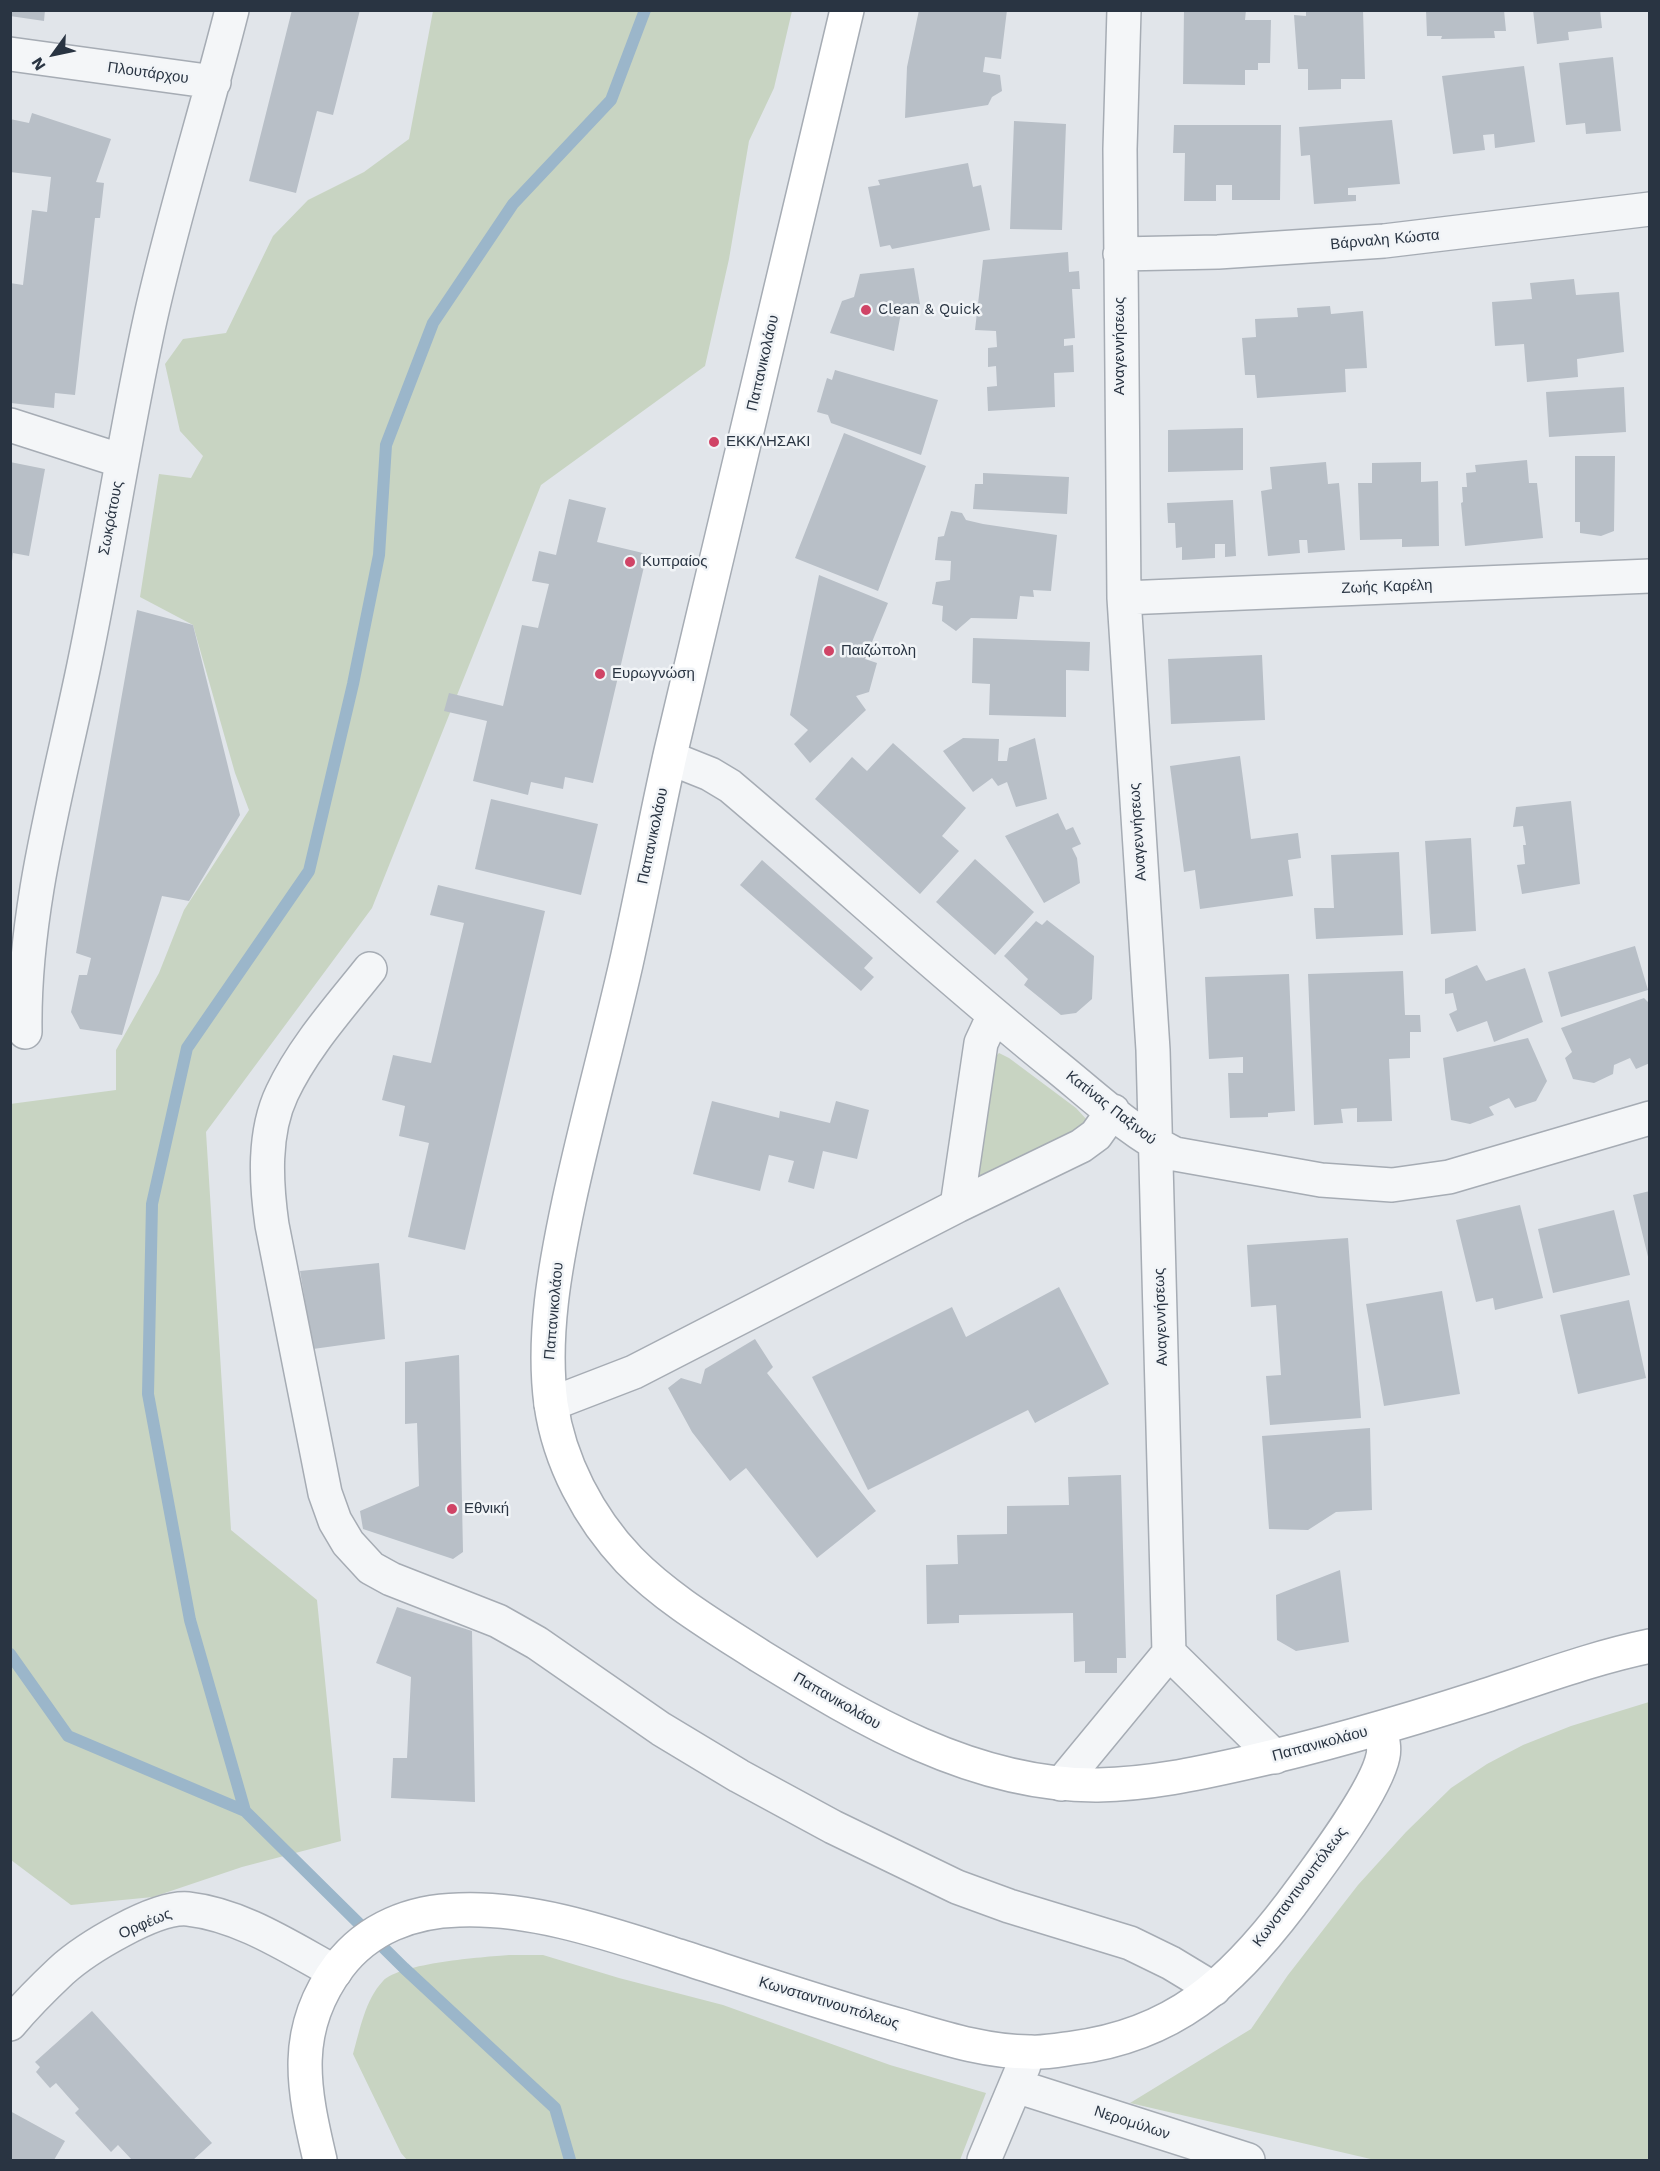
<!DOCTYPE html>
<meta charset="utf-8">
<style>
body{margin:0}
#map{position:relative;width:1660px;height:2171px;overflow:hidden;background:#e1e5ea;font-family:"Work Sans",sans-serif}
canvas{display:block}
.frame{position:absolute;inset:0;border:12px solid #293442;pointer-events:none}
.north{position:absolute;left:24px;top:24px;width:60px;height:60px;-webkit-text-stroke:4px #f1f4f7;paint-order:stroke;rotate:237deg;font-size:16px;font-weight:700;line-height:24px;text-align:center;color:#293442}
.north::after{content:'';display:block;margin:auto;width:21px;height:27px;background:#293442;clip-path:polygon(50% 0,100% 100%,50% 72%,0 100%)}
</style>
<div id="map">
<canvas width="1660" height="2171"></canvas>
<div class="frame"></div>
<div class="north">N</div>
</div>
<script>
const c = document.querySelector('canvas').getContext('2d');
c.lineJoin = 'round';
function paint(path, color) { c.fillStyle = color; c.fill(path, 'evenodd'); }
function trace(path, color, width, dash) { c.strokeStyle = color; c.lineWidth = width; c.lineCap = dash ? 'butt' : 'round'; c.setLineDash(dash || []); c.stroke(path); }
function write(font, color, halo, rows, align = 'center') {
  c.font = font + ' "Work Sans",sans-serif'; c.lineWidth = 5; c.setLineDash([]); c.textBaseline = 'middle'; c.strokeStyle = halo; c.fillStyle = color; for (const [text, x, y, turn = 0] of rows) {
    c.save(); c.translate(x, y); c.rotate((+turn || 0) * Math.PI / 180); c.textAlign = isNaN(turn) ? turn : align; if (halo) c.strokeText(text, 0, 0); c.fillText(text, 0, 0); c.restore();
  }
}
const green = new Path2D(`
 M433 11H792L774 88 749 141 729 259 705 366 541 485 372 908 206 1132 231 1530 317 1600 341 1841 242 1867 153 1897 71 1905 11 1860 10 1104 116 1090V1050L159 973 184 910 249 810 235 773 193 625 140 597 159 474 191 478 203 456 180 431 165 364 183 339 226 333 273 236 308 200 364 172 409 139Z
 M999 1053 1009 1058 1076 1108 1088 1121 1087 1125 980 1178 976 1174 996 1056Z
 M1649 1702V2160H1375L1130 2103 1251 2029 1288 1975 1358 1885 1406 1832 1451 1788 1487 1764 1523 1745 1571 1726Z
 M509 1955H543L619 1978 723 2005 890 2065 986 2093 960 2160H407L401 2153 353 2054C360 2030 365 2000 383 1981 400 1963 483 1957 509 1955Z`);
const stream = new Path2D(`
 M10 1654 68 1736 245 1811
 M570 2160 555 2108 404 1968 245 1811 190 1620 148 1394 152 1204 187 1048 309 871 353 684 379 555 386 445 433 323 513 204 611 100 645 10`);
const building = new Path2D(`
 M10 10H45L44 21 10 16Z
 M292 10H360L333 115 317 111 296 193 249 181Z
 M919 10H1007L1001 59 985 57 983 72 1000 75 1002 91 992 97 988 105 905 118 907 67Z
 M1184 10H1246L1245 20H1271L1270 63H1258V70H1245V85L1183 84Z
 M1306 10H1363L1365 79H1341V89L1308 90V69H1298L1294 15 1306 16Z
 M1426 10H1504L1506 31H1494L1495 38 1441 39 1442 36H1427Z
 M1533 10H1600L1602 28 1568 32 1569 40 1537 44Z
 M1613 57 1621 131 1586 134 1585 123 1566 125 1559 63Z
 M1524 66 1535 142 1495 148 1494 134 1483 135 1485 150 1453 154 1442 76Z
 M32 113 111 139 96 182 104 183 100 218H95L75 395 55 393 54 408 11 403 10 283 23 285 32 210 47 212 51 177 10 172V119L29 123Z
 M1392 120 1400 184 1348 188V195H1356V201L1314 204 1310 155 1301 156 1299 127Z
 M1014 121 1066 124 1062 230 1010 229Z
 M1174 125H1281L1280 200H1232V185H1216V201H1184L1185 153H1173Z
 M968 163 973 187 981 185 990 230 892 249 890 245 880 247 868 187 880 185 878 180Z
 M1068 252 1069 272 1079 271 1080 289H1072L1075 338 1064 339V346L1073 345 1074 372 1054 373 1055 407 988 411 987 387 997 386 996 366 988 367V348L997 347 996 331 975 330 983 260Z
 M914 268 920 304 902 307 894 351 830 333 842 301 854 297 860 274Z
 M1574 279 1576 295 1619 292 1624 352 1577 359 1578 377 1527 382 1524 344 1495 346 1492 302 1532 299 1530 283Z
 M1330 306 1331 314 1363 311 1367 368 1345 369 1346 392 1257 398 1255 375H1245L1242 338 1256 337 1255 319 1298 317 1297 308Z
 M835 370 938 400 921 455 831 423 828 415 817 412 827 378 832 380Z
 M1624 387 1626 432 1549 437 1546 392Z
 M1243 428V470L1168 472V430Z
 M844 433 926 466 878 591 795 558Z
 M1575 456H1615L1614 531 1601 536 1580 533V522H1575Z
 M1527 460 1529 483H1537L1543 538 1465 546 1461 503 1463 502 1462 487H1467L1466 473 1476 472 1475 465Z
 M10 462 45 469 29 556 13 553 12 561Z
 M1326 462 1328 484 1339 483 1345 550 1308 553 1307 540H1299L1300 553 1268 556 1261 491 1272 489 1270 467Z
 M1421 462V482L1438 481 1439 546 1402 547V539L1360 540 1358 483H1372V463Z
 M983 473 1069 477 1067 514 973 509 975 484H983Z
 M569 499 606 508 597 542 647 554 593 783 565 777 563 789 531 782 528 795 473 781 487 721 444 711 449 693 503 706 522 625 538 628 549 584 532 581 539 551 556 555Z
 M1233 500 1236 556 1225 557V544H1215V558L1182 560V547L1176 548 1175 523H1168L1167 503Z
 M951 511 962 513 966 520 983 524 1057 535 1051 591 1033 590 1034 597 1020 596 1017 619 971 618 956 631 942 621 943 606 932 604 936 582 950 580 951 561 935 560 938 537 944 536Z
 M819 575 888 603 865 659 877 663 869 692 856 696 866 710 810 763 794 744 808 730 790 715Z
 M137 610 193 625 240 815 189 901 162 896 122 1035 80 1029 71 1012 79 975H87L91 958 76 953Z
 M973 638 1090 642 1089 671 1066 670V717L989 715 990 684 972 683Z
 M1262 655 1265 720 1171 724 1168 659Z
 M963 738 999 739 998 761H1007L1009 748 1035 738 1047 799 1016 807 1007 782 998 786 992 778 973 792 943 751Z
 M893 743 966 808 942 836 959 851 920 894 815 799 852 757 867 771Z
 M1240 756 1251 839 1298 833 1301 858 1288 860 1293 896 1200 909 1195 870 1184 872 1170 766Z
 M491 799 598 824 581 895 475 869Z
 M1571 801 1580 884 1522 894 1517 865 1525 864 1523 845H1526L1523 826 1513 827 1516 807Z
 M1058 813 1066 830 1073 827 1081 844 1072 848 1077 858 1080 883 1044 903 1005 836Z
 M1471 838 1476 931 1431 934 1425 841Z
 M1399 852 1403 935 1316 939 1314 908H1334L1331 855Z
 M975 859 1034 912 995 955 936 902Z
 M762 860 873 958 864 968 874 977 861 991 740 885Z
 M438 885 545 911 465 1250 408 1237 429 1143 399 1136 405 1106 382 1100 393 1055 431 1063 464 923 430 915Z
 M1047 920 1094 956 1092 999 1076 1013 1061 1015 1024 985 1028 979 1004 956 1036 921 1042 925Z
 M1635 946 1648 990 1561 1017 1548 972Z
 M1477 965 1486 981 1525 968 1543 1022 1494 1042 1487 1021 1457 1032 1449 1014 1457 1010 1453 993 1445 994V979Z
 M1403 971 1405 1015H1420L1421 1032H1410V1058L1389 1059 1392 1121 1357 1122V1108L1341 1109 1343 1123 1314 1125 1308 974Z
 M1289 974 1295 1111 1268 1113V1117L1230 1118 1228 1073H1243V1057L1209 1059 1205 977Z
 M1644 998 1650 1004V1063L1636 1069 1630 1058 1614 1065 1613 1074 1594 1083 1573 1079 1565 1058 1572 1052 1561 1028Z
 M1528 1038 1547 1081 1536 1101 1515 1108 1509 1098 1489 1107 1494 1115 1470 1124 1451 1120 1443 1058Z
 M712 1101 779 1118 780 1111 830 1123 836 1101 869 1110 857 1159 823 1151 814 1189 788 1182 794 1161 769 1155 760 1191 693 1174Z
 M1650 1191V1261H1649L1633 1195Z
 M1520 1205 1543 1298 1495 1310 1493 1298 1476 1302 1456 1220Z
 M1614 1210 1630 1275 1553 1293 1538 1229Z
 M1348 1238 1361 1418 1270 1425 1266 1376 1281 1375 1276 1305 1251 1307 1247 1245Z
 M379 1263 385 1339 313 1349 300 1271Z
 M1059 1287 1109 1384 1035 1423 1028 1410 868 1490 812 1377 952 1307 966 1337Z
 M1442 1291 1460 1394 1384 1406 1366 1304Z
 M1629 1300 1646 1378 1578 1394 1560 1315Z
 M755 1339 773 1367 767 1373 876 1511 817 1558 746 1468 730 1481 692 1432 668 1388 681 1378 701 1384 705 1369Z
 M459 1355 463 1552 453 1559 363 1529 360 1511 419 1486 417 1423 405 1424V1362Z
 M1370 1428 1372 1510 1336 1512 1308 1530 1269 1529 1262 1436Z
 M1121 1475 1126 1658H1117V1673H1085V1661L1074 1662 1073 1613 959 1615V1623L927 1624 926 1565 958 1564 957 1535 1007 1534V1506L1069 1505 1068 1477Z
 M1340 1570 1349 1642 1296 1651 1277 1640 1276 1595Z
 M397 1607 472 1631 475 1802 391 1798 393 1758H407L411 1677 376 1663Z
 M92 2011 212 2143 193 2160H132L118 2145 111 2152 75 2113 79 2109 56 2083 50 2088 36 2072 40 2067 35 2062Z
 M10 2111 65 2141 54 2160H10Z`);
const street = new Path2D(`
 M10 54 214 82
 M1120 254 1218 252 1384 241 1650 209
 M10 425 122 461
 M1124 598 1650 576
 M670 758 710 774 730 786C838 877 941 973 1051 1062 1090 1093 1130 1132 1175 1154L1321 1180 1392 1185 1449 1177 1650 1118
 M370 969C339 1008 303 1048 282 1093 263 1133 266 1183 272 1225L325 1493 335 1521 348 1543 371 1568 391 1579 498 1621 537 1643 661 1729 739 1776 833 1827 957 1887 1009 1906 1130 1943 1171 1963 1214 1989
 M25 1032C23 908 59 786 84 665 108 550 125 434 150 320 173 216 206 113 232 10
 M957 1206 981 1043 994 1015
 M551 1404 634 1372 957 1206 1081 1146 1096 1135 1113 1111
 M1169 1653 1275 1757
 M1061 1784 1169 1653 1153 1050 1124 598 1120 149 1124 10
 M10 2024C25 2006 44 1987 61 1971 85 1949 155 1906 188 1909 241 1915 289 1947 335 1972
 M1016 2086 1248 2160
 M984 2160 1024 2065`);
const secondary = new Path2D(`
 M847 10C790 258 729 504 671 751 655 822 642 893 626 964 608 1043 586 1122 569 1201 555 1267 542 1337 551 1404 559 1461 589 1518 629 1560 666 1598 715 1627 760 1656 863 1719 973 1786 1098 1785 1149 1784 1196 1774 1245 1763 1325 1745 1403 1722 1481 1697 1537 1679 1592 1658 1650 1646
 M320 2160C303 2088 291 2030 339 1966 368 1928 412 1911 459 1910 533 1907 610 1934 679 1956 753 1980 827 2005 902 2026 943 2038 987 2052 1030 2052 1044 2053 1059 2050 1073 2048 1174 2035 1231 1983 1291 1904 1314 1873 1376 1792 1383 1756 1385 1747 1382 1737 1380 1728`);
const markers = [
 [866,310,6,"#d04466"],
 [714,442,6,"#d04466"],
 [630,562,6,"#d04466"],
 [829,651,6,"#d04466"],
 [600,674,6,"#d04466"],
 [452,1509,6,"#d04466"]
];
const streetNames = [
 ["Πλουτάρχου",148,73,8],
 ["Βάρναλη Κώστα",1385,240,-5],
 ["Αναγεννήσεως",1120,346,-90],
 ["Παπανικολάου",763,363,-77],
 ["Σωκράτους",111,518,-79],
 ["Ζωής Καρέλη",1387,587,-2],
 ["Αναγεννήσεως",1138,832,-94],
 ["Παπανικολάου",653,836,-78],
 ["Κατίνας Παξινού",1111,1108,38],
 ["Παπανικολάου",554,1311,-85],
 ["Αναγεννήσεως",1161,1317,-92],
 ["Παπανικολάου",837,1701,30],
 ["Παπανικολάου",1320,1744,-15],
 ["Κωνσταντινουπόλεως",1300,1887,-53],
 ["Ορφέως",145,1924,-23],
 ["Κωνσταντινουπόλεως",829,2003,17],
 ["Νερομύλων",1132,2123,18]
];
const poiNames = [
 ["Clean & Quick",878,310],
 ["ΕΚΚΛΗΣΑΚΙ",726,442],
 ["Κυπραίος",642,562],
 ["Παιζώπολη",841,651],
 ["Ευρωγνώση",612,674],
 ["Εθνική",464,1509]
];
paint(green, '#c8d4c2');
trace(stream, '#9bb6ca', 12);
paint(building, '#b8bfc7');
trace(street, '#a6acb4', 36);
trace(secondary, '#a6acb4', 36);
trace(street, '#f4f6f8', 33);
trace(secondary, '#fff', 33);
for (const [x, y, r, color] of markers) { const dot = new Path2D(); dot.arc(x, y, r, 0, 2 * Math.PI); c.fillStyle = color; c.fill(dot); trace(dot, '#f1f4f7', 2); }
write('15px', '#293442', '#f1f4f7', streetNames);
write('15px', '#293442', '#f1f4f7', poiNames, 'left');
</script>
